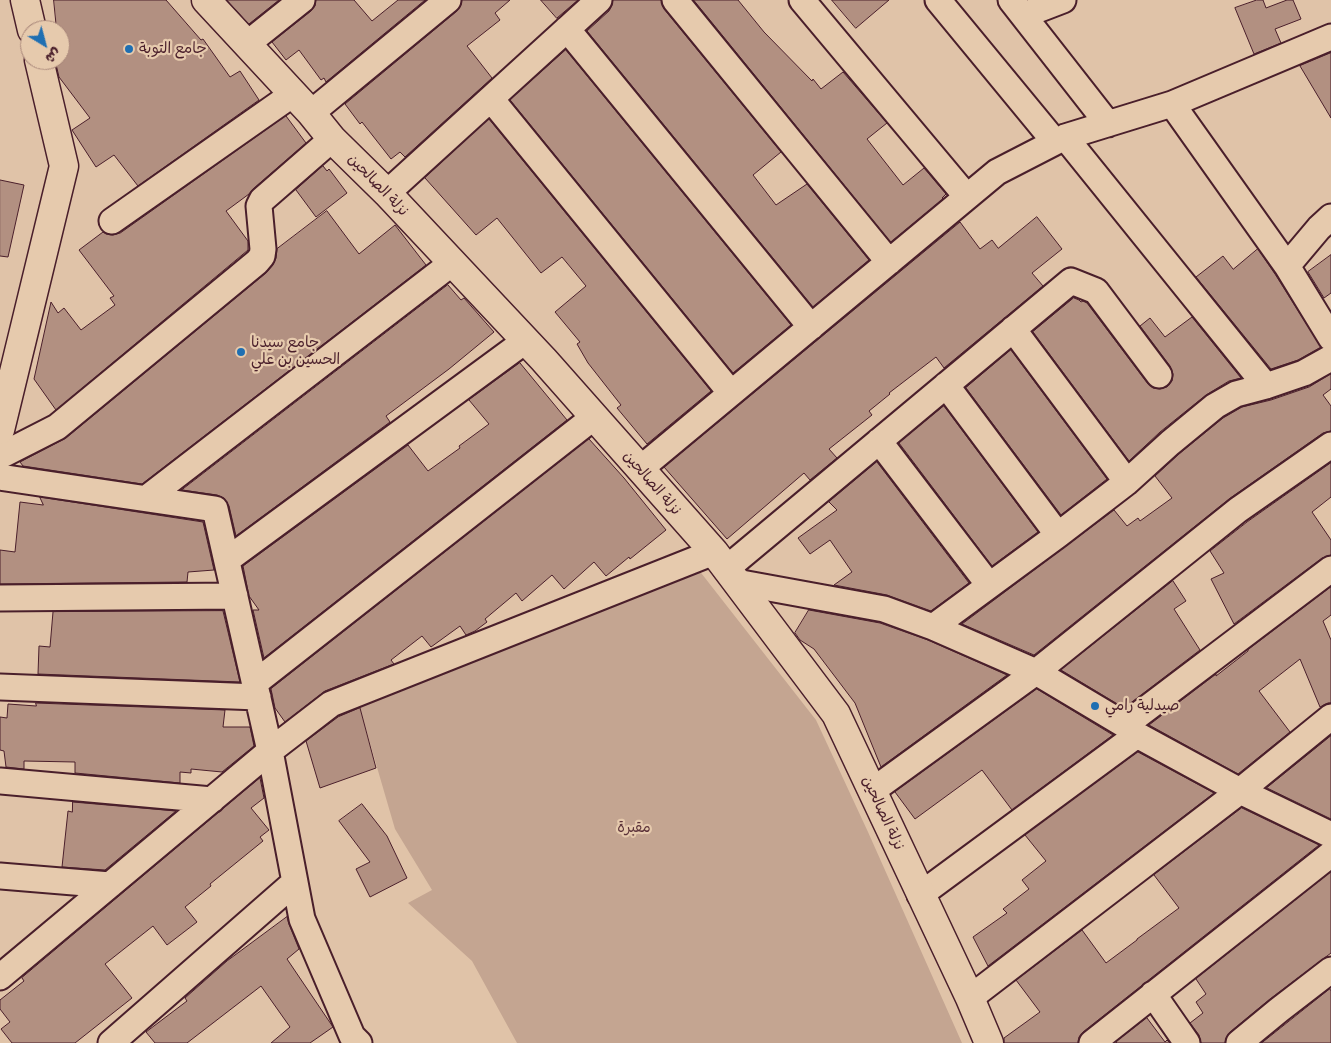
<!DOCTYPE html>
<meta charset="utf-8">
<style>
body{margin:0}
#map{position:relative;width:1331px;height:1043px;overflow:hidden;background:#e0c3a8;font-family:Delius,"Playpen Sans Arabic",sans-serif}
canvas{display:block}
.north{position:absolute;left:20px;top:20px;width:50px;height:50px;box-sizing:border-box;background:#e6caad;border:1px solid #a88679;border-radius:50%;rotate:143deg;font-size:14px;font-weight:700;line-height:20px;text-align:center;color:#4a1f2b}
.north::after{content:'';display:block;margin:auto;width:18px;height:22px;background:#1f6fb2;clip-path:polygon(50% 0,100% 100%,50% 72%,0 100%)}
</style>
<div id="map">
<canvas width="1331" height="1043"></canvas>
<div class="north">ش</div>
</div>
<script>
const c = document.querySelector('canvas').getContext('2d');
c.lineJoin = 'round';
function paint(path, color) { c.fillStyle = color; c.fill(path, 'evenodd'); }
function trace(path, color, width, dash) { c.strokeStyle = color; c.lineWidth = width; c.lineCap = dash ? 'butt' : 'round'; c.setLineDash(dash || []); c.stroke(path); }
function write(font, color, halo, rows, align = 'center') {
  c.font = font + ' Delius,"Playpen Sans Arabic",sans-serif'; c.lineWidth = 4.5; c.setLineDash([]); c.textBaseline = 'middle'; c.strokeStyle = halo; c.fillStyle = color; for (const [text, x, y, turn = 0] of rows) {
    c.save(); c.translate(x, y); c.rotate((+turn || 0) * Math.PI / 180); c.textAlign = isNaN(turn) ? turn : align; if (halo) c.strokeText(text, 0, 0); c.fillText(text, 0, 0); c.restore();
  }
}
const green = new Path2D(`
 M698 569 816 720 868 832 962 1043H517L472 961 408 903 432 890 395 829 358 702Z`);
const building = new Path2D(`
 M54 0H166L201 40 203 39 230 77 240 71 259 100 138 186 114 155 96 167 72 130 90 118 59 77 55 60H60V30H57Z
 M227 0H279L249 24Z
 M316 0H354L372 21 398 0H425L326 82 324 78 321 80 299 50 286 60 272 42 311 11 315 6Z
 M462 0H510L495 13 500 20 467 46 492 78 405 157 400 152 391 159 362 122 360 124 345 104 457 11 461 5Z
 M541 0H578L557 18Z
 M613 0H661L664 9 781 152 753 175 776 205 807 184 869 260 813 307 587 31 609 11 612 5Z
 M694 0H738L764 32 812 81 813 79 821 89 843 72 887 123 867 139 903 185 924 168 946 194 942 198 943 199 891 242Z
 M832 0H889L856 28Z
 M1257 0H1263L1266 8 1287 0H1293L1301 19 1275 29 1281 43 1254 54 1235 8Z
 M566 50 791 325 733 373 510 100Z
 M1331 53V118L1300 66Z
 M286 116 306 143 253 189 249 194 226 211 248 241V250L56 410 34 379 51 302 58 313 64 308 81 330 115 305 110 298 114 296 79 250 103 232 106 234 113 235 120 233Z
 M489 119 711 391 647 444 617 408 621 405 588 363 577 344 580 342 555 312 586 286 562 257 541 273 497 218 476 235 425 178Z
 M323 166 327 171 329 169 347 193 316 217 296 190Z
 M0 180 24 185 8 257 0 256Z
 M327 211 359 254 395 225 426 265 142 484 23 466 20 462 66 438 266 273 273 265 276 258 277 249Z
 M1037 217 1062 249 1032 273 1043 286 944 368 936 357 889 393 890 394 869 411 872 415 829 449 837 458 810 480 804 473 727 539 664 467 960 222 980 249 992 240 998 248Z
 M1258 249 1275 274 1321 347 1298 360 1271 369 1196 277 1223 256 1233 269Z
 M1331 255V293L1324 298 1308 272Z
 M448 285 461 300 464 298 494 332 449 369 386 416 390 422 236 536 229 506 224 498 217 495 182 490Z
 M1074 298 1079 300 1081 302 1083 301 1087 303 1148 384 1153 388 1160 389 1167 387 1172 381 1173 374 1170 366 1140 326 1150 318 1165 337 1192 317 1241 378 1229 381 1206 395 1160 432 1129 461 1033 332Z
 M1011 350 1107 479 1061 515 966 388Z
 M520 363 567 420 264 658 253 610H259L249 596 243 566 408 445 428 471 460 448 459 446 489 424 469 400Z
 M1331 374V389L1323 395 1331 406V431L1323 433 1229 499 1034 655 962 624 1114 510 1127 526 1138 518 1140 521 1172 498 1155 476 1179 454 1223 418 1242 407 1271 400 1309 387Z
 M944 406 1038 532 992 566 899 443Z
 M589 439 624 478 666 530 630 559 629 557 606 576 594 562 564 589 552 575 522 601 516 593 485 619 487 622 475 631 466 635 460 626 431 647 422 636 391 660 394 664 325 691 285 722 275 708 271 689Z
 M877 462 969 583 931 611 887 595 834 585 852 572 830 540 810 554 798 538 837 510 829 502Z
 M1331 463V497L1312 512 1331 540V555L1322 558 1234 624 1211 579 1224 573 1210 551 1247 522Z
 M40 497 203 522 214 570 188 572 187 582 0 584V550L15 552 20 502 43 505Z
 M1173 581 1186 601 1174 609 1200 650 1124 708 1061 670Z
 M1331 587V615L1323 621 1331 640V703H1328L1320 707 1300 659 1259 691 1290 732 1238 774 1149 725 1216 674V676L1248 651V650Z
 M809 610 880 623 928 640 1007 675 881 767 855 703 814 649 800 640 795 633Z
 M223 611 240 682 38 674 39 646 50 647 53 612Z
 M1037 689 1113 735 1012 810 982 770 915 819 895 792Z
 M36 703 225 710 223 727H250L254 746 222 772 191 769V773L180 772V783L75 773V762L24 761V769L6 767 4 751 0 750V717L7 718 8 704 36 706Z
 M360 708 376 768 320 788 306 741 338 717Z
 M1331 736V819L1267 788Z
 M1138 752 1214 793 988 966 973 937 1007 913 1003 909 1029 889 1022 880 1046 861 1025 835Z
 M260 778 264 798 251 808 269 830 260 837 263 841 210 884 211 886 185 907 197 922 167 945 153 926 105 964 132 998 75 1043H12L1 1029 10 1022 0 1009V1000L24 981 22 978Z
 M73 802 176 811 105 870 62 867 68 811 72 812Z
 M362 804 387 836 407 878 370 897 356 869 370 862 339 821Z
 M1242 808 1319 845 1083 1032 1079 1037 1078 1043H1004V1038L1040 1012 1016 980 1082 930 1106 963 1137 940V939L1179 908 1154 875Z
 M1331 872V953L1270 999 1230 1032 1226 1038 1225 1043H1201L1199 1035 1190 1023 1203 1013 1196 1002 1206 994 1196 979Z
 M287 917 289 924 299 949 287 959 333 1027 310 1043H271L290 1027 261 986 187 1043H155L146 1032 187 1001 185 998 227 961Z
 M1330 989 1331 991V1043H1262Z
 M1147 1018 1165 1042 1167 1040 1170 1043H1117L1116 1042Z`);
const street = new Path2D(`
 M675 0 889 262
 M802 0 967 197
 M938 0 1055 142
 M1011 0 1108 124
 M1024 15 1063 0
 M567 29 811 327
 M247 44 302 0
 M491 99 731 393
 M1172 104 1287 266 1331 338
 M311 113 448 0
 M1065 137 1266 386
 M387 193 599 0
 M112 221 293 94
 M1287 266 1319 228 1331 217
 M1013 329 1127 482
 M946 385 1058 535
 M879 441 989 585
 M0 456 57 427 257 262 262 256 263 249 259 206 262 200 332 139
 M640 469 997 172 1065 137 1172 104 1331 37
 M0 477 215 509 270 751 302 919 352 1036 359 1043
 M147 498 452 263
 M227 560 525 341
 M726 569 1071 281 1096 291 1159 375
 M736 582 884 609 933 627 1036 672 1125 725 1137 735 1240 791 1331 835
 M0 598 235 596
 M933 627 1058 535 1127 482 1170 443 1215 406 1236 394 1266 386 1304 373 1331 358
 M255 683 594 417
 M0 687 258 697
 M1125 725 1331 569
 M0 781 212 800
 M872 791 1036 672 1238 510 1331 445
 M0 876 110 885
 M920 895 1137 735
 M0 977 270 751 331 704 714 552
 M1153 994 1187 1043
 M970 998 1240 791 1331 717
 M111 1043 295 882
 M1092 1043 1331 854
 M1239 1043 1279 1010 1331 970`);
const secondary = new Path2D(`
 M25 0 32 30
 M0 430 64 166 39 60`);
const primary = new Path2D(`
 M206 0 311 113 332 139 387 193 544 360 714 552 836 714 970 998 989 1043`);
const markers = [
 [129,49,5,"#1f6fb2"],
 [241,352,5,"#1f6fb2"],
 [1095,706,5,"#1f6fb2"]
];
const poiNames = [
 ["جامع التوبة",139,49],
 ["جامع سيدنا",251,343],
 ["الحسين بن علي",251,360],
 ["صيدلية رامي",1105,706]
];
const streetNames = [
 ["نزلة الصالحين",378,185,46],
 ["نزلة الصالحين",652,483,49],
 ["نزلة الصالحين",883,813,65]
];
const parkNames = [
 ["مقبرة",634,828]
];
paint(green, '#c4a591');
paint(building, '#b29081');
trace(building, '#4a1f2b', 1);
trace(street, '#4a1f2b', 29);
trace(secondary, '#4a1f2b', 31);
trace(primary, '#4a1f2b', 31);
trace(street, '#e6caad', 25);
trace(secondary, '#e6caad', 28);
trace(primary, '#e6caad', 28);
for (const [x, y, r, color] of markers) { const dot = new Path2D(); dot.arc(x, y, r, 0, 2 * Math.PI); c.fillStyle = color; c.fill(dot); trace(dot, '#e6caad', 2); }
write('15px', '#4a1f2b', '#e6caad', poiNames, 'left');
write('15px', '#4a1f2b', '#e6caad', streetNames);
write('15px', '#5c333a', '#e6caad', parkNames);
</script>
